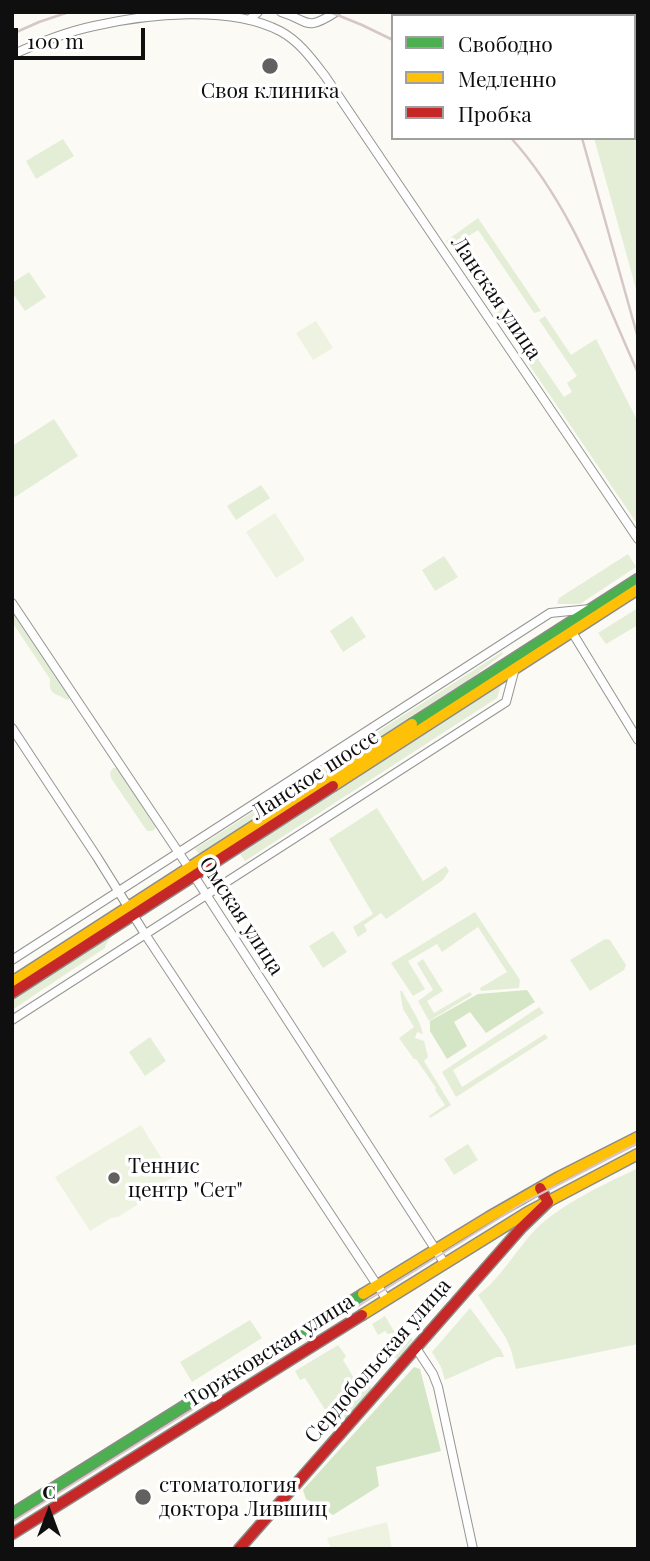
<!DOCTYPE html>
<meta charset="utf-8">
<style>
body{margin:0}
#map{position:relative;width:650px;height:1561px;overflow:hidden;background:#fbfaf5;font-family:"Playfair Display",serif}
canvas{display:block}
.frame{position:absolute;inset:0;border:14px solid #0f0f0f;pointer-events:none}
.legend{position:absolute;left:391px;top:14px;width:245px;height:126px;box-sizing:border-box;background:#fff;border:2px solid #9f9f9f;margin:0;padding:9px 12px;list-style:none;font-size:21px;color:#0f0f0f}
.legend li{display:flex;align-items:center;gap:14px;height:35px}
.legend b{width:35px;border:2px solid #9f9f9f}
.north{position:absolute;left:14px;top:1477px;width:70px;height:70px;-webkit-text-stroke:5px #fff;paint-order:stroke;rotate:0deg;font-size:19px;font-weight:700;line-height:28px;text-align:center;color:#0f0f0f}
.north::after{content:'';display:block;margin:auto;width:24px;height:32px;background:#0f0f0f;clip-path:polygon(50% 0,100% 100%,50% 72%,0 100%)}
.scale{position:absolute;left:14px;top:28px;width:131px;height:32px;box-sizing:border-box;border:4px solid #0f0f0f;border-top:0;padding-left:9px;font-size:21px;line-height:24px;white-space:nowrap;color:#0f0f0f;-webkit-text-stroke:5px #fff;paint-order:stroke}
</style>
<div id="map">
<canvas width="650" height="1561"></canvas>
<div class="frame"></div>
<ul class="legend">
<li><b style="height:9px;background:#4caf50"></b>Свободно</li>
<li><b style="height:9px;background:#ffc107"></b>Медленно</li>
<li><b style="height:9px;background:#c62828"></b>Пробка</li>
</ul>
<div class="north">С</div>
<div class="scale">100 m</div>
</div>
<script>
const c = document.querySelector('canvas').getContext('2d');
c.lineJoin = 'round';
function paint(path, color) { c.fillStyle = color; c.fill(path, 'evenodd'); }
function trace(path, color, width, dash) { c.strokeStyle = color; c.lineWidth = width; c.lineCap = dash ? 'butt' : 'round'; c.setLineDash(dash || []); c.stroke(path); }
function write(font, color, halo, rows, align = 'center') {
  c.font = font + ' "Playfair Display",serif'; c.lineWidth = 7; c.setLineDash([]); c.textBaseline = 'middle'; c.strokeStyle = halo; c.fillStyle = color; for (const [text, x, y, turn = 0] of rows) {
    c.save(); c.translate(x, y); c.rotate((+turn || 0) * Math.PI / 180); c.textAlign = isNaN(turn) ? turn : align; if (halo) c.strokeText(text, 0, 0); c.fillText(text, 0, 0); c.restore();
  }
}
const green = new Path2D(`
 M634 111 638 125V296L594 138H634Z
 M63 139 74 156 36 179 26 161Z
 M478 218 541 311 534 313 478 230 459 242 515 326 506 331 446 241Z
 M29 272 46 297 25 311 12 292V283Z
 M545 316 571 355 596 339 638 422V525L511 338 520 333 564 397 572 392 567 383 577 376 539 320Z
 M54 419 78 456 15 497 12 493V446Z
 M261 485 270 498 236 520 227 506Z
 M628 554 636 567 580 604H557L559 598Z
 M444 556 458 577 435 591 422 570Z
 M638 608V625L606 644 598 633Z
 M12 611 14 612 70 698 67 700C56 693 48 695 50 679L12 622Z
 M352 616 366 637 343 652 330 631Z
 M502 652 503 654 465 683 199 854 195 849Z
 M501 685 497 698 245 861 240 854Z
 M113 768H117L155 826V829L152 831H147L111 778 110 773Z
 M377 808 423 881 446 866 449 871 443 880 386 919 381 913 364 925 367 931 358 937 353 927 373 914 329 839Z
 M475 912 520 980 519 988 481 991 480 988 507 972 478 927 442 952 437 944 408 961 425 989 413 996 391 963Z
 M333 931 347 952 323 968 309 946Z
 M113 932C112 939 106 941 105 948L12 1010V998Z
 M605 939 610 940 626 965 624 970 590 991 570 960Z
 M423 959 443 991 427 1001 434 1013 470 992 472 995 429 1021 418 1001 433 990 417 963Z
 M400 991H402C409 1005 419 1017 423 1034L417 1032 415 1038 424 1041 428 1057 424 1061 451 1105 430 1118 429 1116 445 1105 435 1090 436 1088 416 1059H414L399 1038 414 1027 403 1009Z
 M539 1007 544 1013 453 1070 462 1087 545 1034 548 1038 456 1097 442 1072Z
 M150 1037 166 1061 145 1076 129 1052Z
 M468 1144 478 1160 454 1175 444 1159Z
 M638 1168V1344L516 1369 511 1350 506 1338 478 1295C501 1278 516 1250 535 1230 559 1205 607 1183 638 1168Z
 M470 1308 501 1350 504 1357H497L445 1380 441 1367 432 1352Z
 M385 1316 395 1333 405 1329 413 1340 397 1359 392 1356 385 1343 393 1337 391 1333 388 1334 385 1331 378 1335 372 1324Z
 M250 1320 262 1338 192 1382 180 1362Z
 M338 1345 346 1356 343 1360 354 1378 363 1373 373 1391 336 1427 305 1378 300 1380 295 1371Z`);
const forest = new Path2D(`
 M527 990 535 1002 486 1033 470 1012 454 1022 467 1046 447 1059 430 1031V1021L478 994Z
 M414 1367 420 1369 441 1451 376 1467 379 1486 333 1515 306 1499 303 1490Z`);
const pitch = new Path2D(`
 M316 321 333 348 313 360 296 333Z
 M275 513 305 560 276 578 246 532Z
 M141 1125 173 1177 149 1192 148 1198 118 1217 111 1218 90 1231 55 1177Z
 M387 1522 392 1549H331L327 1538Z`);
const street = new Path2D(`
 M281 12C310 21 305 32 336 12
 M531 12 532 16
 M250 19 258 12
 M12 55C38 43 66 32 94 26 147 14 230 5 280 31 299 41 312 59 325 76L638 539
 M12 603 189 868 445 1264
 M572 632 638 740
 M12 728 97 857 145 934 387 1300
 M12 960 550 613 590 609
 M12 1020 506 702 515 668
 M416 1348 433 1374 438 1387 473 1549`);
const fast = new Path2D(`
 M412 724 638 579
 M12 1514 363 1294`);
const slow = new Path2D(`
 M333 786 638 589
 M12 982 412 724
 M363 1294 489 1217 559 1177 638 1137
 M362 1315 528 1212 638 1154`);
const jam = new Path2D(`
 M12 993 333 786
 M12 1534 362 1315
 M239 1549 522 1227 548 1202 540 1188`);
const tram = new Path2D(`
 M12 1522 525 1202 638 1143`);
const rail = new Path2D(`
 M330 12 362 25 393 40
 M553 12 554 16
 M597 12 600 16
 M12 34 39 22 69 12
 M634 88 638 97
 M511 138C571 204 602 293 638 373
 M582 138 638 338`);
const markers = [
 [270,66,9,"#626160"],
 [114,1178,7,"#626160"],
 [143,1497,9,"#626160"]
];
const poiNames = [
 ["Своя клиника",270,91,"center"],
 ["Теннис",128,1166],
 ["центр \"Сет\"",128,1190],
 ["стоматология",159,1485],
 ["доктора Лившиц",159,1509]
];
const streetNames = [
 ["Ланская улица",496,298,56],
 ["Ланское шоссе",315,775,-33],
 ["Омская улица",241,916,57],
 ["Торжковская улица",270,1351,-32],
 ["Сердобольская улица",378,1361,-49]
];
paint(green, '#e4eed7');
paint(forest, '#d4e6c6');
paint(pitch, '#edf3e0');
trace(street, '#959593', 10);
trace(fast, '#8c8b89', 13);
trace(slow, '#8c8b89', 13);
trace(jam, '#8c8b89', 13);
trace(street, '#fefefe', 8);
trace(fast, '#4caf50', 10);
trace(slow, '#ffc107', 10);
trace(jam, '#c62828', 10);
trace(tram, '#d6c7c6', 2);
trace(rail, '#d6c7c6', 2.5);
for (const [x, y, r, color] of markers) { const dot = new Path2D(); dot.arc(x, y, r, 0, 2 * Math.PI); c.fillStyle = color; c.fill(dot); trace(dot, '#fff', 2.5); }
write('21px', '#0f0f0f', '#fff', poiNames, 'left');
write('21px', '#0f0f0f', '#fff', streetNames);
</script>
